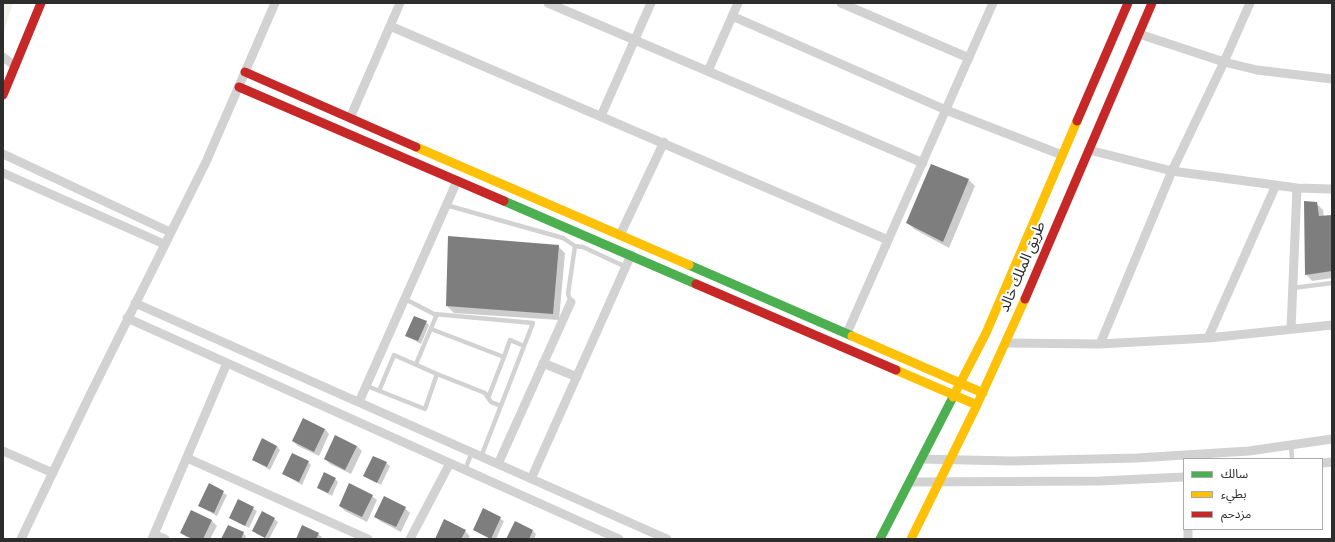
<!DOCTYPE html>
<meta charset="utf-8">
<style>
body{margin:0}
#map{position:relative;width:1335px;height:542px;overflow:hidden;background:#fff;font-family:"Sofia Sans Condensed","Noto Sans Arabic",sans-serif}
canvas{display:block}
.frame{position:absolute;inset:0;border:4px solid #2d2d2d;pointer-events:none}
.legend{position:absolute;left:1183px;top:458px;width:140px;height:72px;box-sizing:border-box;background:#fff;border:1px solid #ababab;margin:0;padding:5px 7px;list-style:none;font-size:12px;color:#2d2d2d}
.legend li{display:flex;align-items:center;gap:8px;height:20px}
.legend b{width:20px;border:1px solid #ababab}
</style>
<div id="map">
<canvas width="1335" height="542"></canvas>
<div class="frame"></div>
<ul class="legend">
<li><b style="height:5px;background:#4caf50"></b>سالك</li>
<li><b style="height:5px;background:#ffc107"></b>بطيء</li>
<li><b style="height:5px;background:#c62828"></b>مزدحم</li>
</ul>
</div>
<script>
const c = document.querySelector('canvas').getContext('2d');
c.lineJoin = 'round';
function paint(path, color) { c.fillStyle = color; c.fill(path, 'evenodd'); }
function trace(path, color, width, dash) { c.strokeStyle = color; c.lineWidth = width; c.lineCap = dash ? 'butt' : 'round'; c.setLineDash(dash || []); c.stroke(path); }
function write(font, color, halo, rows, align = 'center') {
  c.font = font + ' "Sofia Sans Condensed","Noto Sans Arabic",sans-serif'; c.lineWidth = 4; c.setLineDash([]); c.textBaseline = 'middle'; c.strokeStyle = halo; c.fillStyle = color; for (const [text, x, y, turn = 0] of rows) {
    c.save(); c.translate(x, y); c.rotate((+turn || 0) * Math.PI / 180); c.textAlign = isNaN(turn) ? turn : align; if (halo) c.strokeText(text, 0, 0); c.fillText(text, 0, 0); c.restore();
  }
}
const green = new Path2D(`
 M3 3H13L3 35Z`);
const shadow = new Path2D(`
 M969 180 975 186 949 248 914 229 907 222Z
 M1316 203 1323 210 1324 217 1332 216V278L1312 281 1306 274Z
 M558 246 565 253 559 320 454 313 447 306Z
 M426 322 429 325 421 344 406 336Z
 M325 429 329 434 319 456 298 446 293 441Z
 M277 446 280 450 270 470 253 460Z
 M357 446 362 451 351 474 330 464 325 459Z
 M308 462 311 465 302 485 283 474Z
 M386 463 390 466 381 485 365 476Z
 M335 479 338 482 332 496 318 488Z
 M209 485 227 495 217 516 199 506Z
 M372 496 377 500 367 522 345 511 340 506Z
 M239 500 257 511 249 528 230 518Z
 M405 508 410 513 401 532 380 521 375 517Z
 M484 510 504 521 496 539H490L474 530Z
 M192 511 212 521 217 526 210 539H194L186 535 189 539 182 533Z
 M274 519 278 522 269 539 257 534 254 531Z
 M516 522 533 531 536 534 534 539H508Z
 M465 531 470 536 468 539H436Z
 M243 533 246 536 245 539H222Z
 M318 534 322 537 321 539H297Z`);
const building = new Path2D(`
 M931 164 969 179 943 242 906 223Z
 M1304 201 1317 202 1319 216 1332 215V271L1305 275Z
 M448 236 559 245 553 314 446 306Z
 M414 316 427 321 418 341 405 336Z
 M303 418 325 429 314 452 292 441Z
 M335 435 357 446 345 470 324 459Z
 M262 438 277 446 267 467 252 460Z
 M292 453 309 461 299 482 282 474Z
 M373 456 387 462 377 483 363 476Z
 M324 472 336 478 328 493 317 488Z
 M209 483 224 491 214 513 198 506Z
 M349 483 373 495 362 517 339 506Z
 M384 496 406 507 396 527 374 517Z
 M238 499 254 507 245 526 229 518Z
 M483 508 501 517 491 539 473 530Z
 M191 510 212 520 203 539H192L180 533Z
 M262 511 275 518 265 538 252 531Z
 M444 519 466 530 461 539H435Z
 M515 521 533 530 529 539H506Z
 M228 525 244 532 241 539H221Z
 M302 525 319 533 316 539H296Z`);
const lane = new Path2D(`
 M446 205 563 238 575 246 568 294 571 302
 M575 246 583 247 626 267
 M1293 288 1332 283
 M405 299 434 314 533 323 481 457
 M431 329 504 357 488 398
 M504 357 510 340 524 346
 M416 364 437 314
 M367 386 425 409 437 374 485 393 491 402 501 406
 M379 391 394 355 437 374
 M1291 445 1292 459
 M465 470 472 452`);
const street = new Path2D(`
 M548 3 923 163
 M841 3 969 58
 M732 16 946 110 1062 155
 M390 26 888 240
 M1139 34 1224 62 1257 70 1332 79
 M3 57 15 66
 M708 71 738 3
 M601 116 651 3
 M350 118 400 3
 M1089 150 1172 171 1297 188 1332 189
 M3 154 170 232
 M3 173 164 244
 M620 235 664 142
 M135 303 667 539
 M127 318 619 539
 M1291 329 1297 188
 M847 333 993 3
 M1208 338 1276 185
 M1006 343 1100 344 1208 338 1332 325
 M1100 344 1172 171 1224 62 1250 3
 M543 363 577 377
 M359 402 457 181
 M3 451 53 473
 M187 458 368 539
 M921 459 1011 461 1137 458 1249 451 1332 439
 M1322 463 1332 462
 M498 464 571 302
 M531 479 631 255
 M910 482 1100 481 1184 477
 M1188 529V539
 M154 534 165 539
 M21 539 89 397 206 162 275 3
 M152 539 227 363
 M410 539 450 463`);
const fast = new Path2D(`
 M504 201 696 284
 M689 265 852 336
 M880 539 953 397`);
const slow = new Path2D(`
 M416 147 689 265
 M852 336 983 393
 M896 370 977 405
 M953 397 986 333 1077 121
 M911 539 976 407 1025 299`);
const jam = new Path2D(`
 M245 72 416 147
 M239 87 504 201
 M3 95 41 3
 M1077 121 1128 3
 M696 284 896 370
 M1025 299 1152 3`);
const streetNames = [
 ["طريق الملك خالد",1023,267,-67]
];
paint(green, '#f0f3ec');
paint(shadow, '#0003');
paint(building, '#7e7e7e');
trace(lane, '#d2d2d2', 4.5);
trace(street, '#d2d2d2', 9);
trace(fast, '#4caf50', 9);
trace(slow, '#ffc107', 9);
trace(jam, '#c62828', 9);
write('15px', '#2d2d2d', '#fff', streetNames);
</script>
